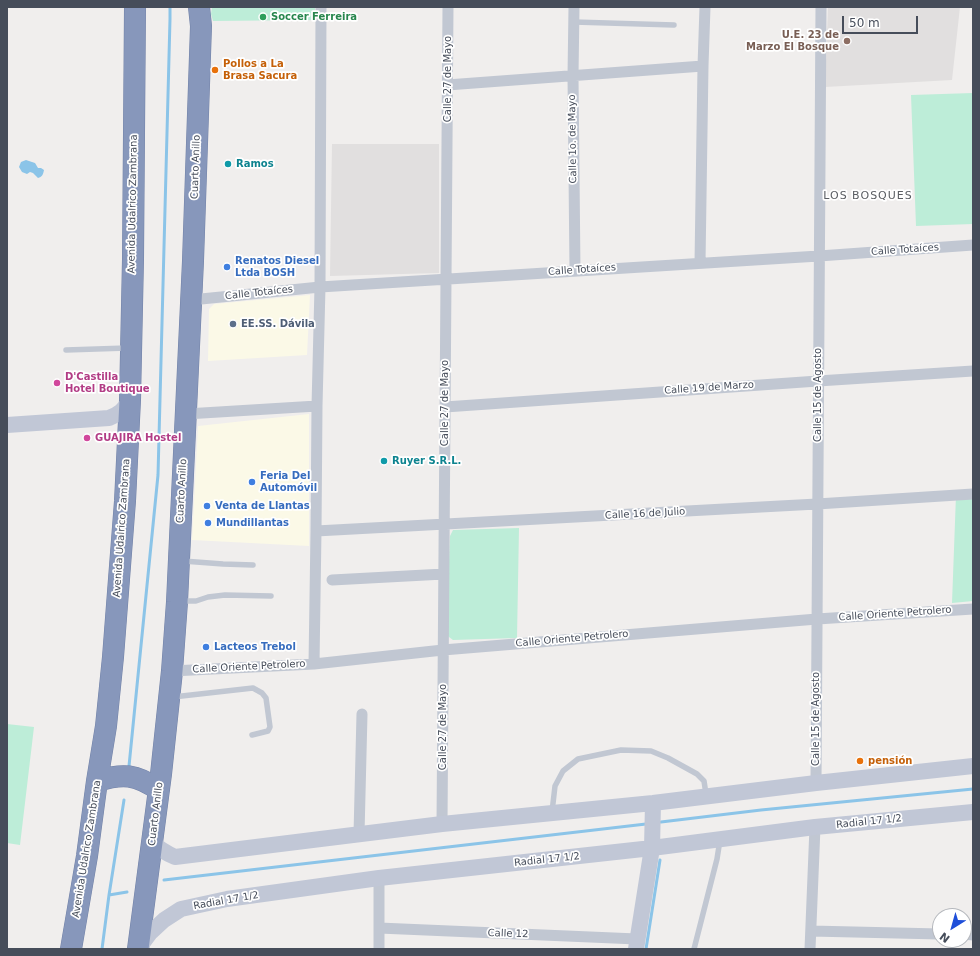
<!DOCTYPE html>
<meta charset="utf-8">
<style>
body{margin:0}
#map{position:relative;width:980px;height:956px;overflow:hidden;background:#f0eeed;font-family:"DejaVu Sans",sans-serif}
canvas{display:block}
.frame{position:absolute;inset:0;border:8px solid #464d5a;pointer-events:none}
.north{position:absolute;left:932px;top:908px;width:40px;height:40px;box-sizing:border-box;background:#fff;border:1px solid #b5b8bd;border-radius:50%;rotate:217deg;font-size:11px;font-weight:700;line-height:16px;text-align:center;color:#464d5a}
.north::after{content:'';display:block;margin:auto;width:14px;height:18px;background:#1f4fd9;clip-path:polygon(50% 0,100% 100%,50% 72%,0 100%)}
.scale{position:absolute;left:842px;top:16px;width:76px;height:18px;box-sizing:border-box;border:2px solid #464d5a;border-top:0;padding-left:5px;font-size:12px;line-height:14px;white-space:nowrap;color:#464d5a;-webkit-text-stroke:3px #fff;paint-order:stroke}
</style>
<div id="map">
<canvas width="980" height="956"></canvas>
<div class="frame"></div>
<div class="north">N</div>
<div class="scale">50 m</div>
</div>
<script>
const c = document.querySelector('canvas').getContext('2d');
c.lineJoin = 'round';
function paint(path, color) { c.fillStyle = color; c.fill(path, 'evenodd'); }
function trace(path, color, width, dash) { c.strokeStyle = color; c.lineWidth = width; c.lineCap = dash ? 'butt' : 'round'; c.setLineDash(dash || []); c.stroke(path); }
function write(font, color, halo, rows, align = 'center') {
  c.font = font + ' "DejaVu Sans",sans-serif'; c.lineWidth = 3.5; c.setLineDash([]); c.textBaseline = 'middle'; c.strokeStyle = halo; c.fillStyle = color; for (const [text, x, y, turn = 0] of rows) {
    c.save(); c.translate(x, y); c.rotate((+turn || 0) * Math.PI / 180); c.textAlign = isNaN(turn) ? turn : align; if (halo) c.strokeText(text, 0, 0); c.fillText(text, 0, 0); c.restore();
  }
}
const commercial = new Path2D(`
 M310 295 307 355 208 361 209 309 214 304Z
 M309 414V546L192 540 198 426Z`);
const education = new Path2D(`
 M828 7H960L952 80 825 87Z
 M332 144H439V273L330 276Z`);
const green = new Path2D(`
 M212 7H315V20L213 21 211 14Z
 M973 93V224L916 226 911 95Z
 M973 494V601L952 603 956 495Z
 M519 528 517 638 453 640 449 637 446 634 450 536 453 530Z
 M7 724 34 727 20 845 7 843Z`);
const water = new Path2D(`
 M26 160 35 163 38 168H41L44 170C43 175 42 177 38 178L33 173 30 172 27 174 22 172 19 167 21 162Z`);
const stream = new Path2D(`
 M129 766 158 475 170 19V7
 M661 822 761 810 973 789
 M164 880 646 824
 M109 895 127 892
 M102 949 109 895 124 800
 M646 949 660 860`);
const lane = new Path2D(`
 M574 22 674 25
 M66 350 127 348
 M183 561 223 564 253 565
 M181 601H196L208 597 225 595 271 596
 M173 697 253 688 262 693 266 698 270 727 268 731 252 735
 M552 812 555 786 563 771 578 759 621 750 651 751 668 758 697 774 704 781 706 794
 M694 949 717 859 720 840`);
const street = new Path2D(`
 M574 7 573 76 575 271
 M447 85 703 66
 M700 263 703 66 705 7
 M191 300 241 295 320 287 819 256 973 245
 M445 407 818 381 973 371
 M186 414 317 406
 M316 531 817 504 973 494
 M332 580 444 574
 M314 664 316 531 317 406 320 287 321 7
 M172 671 314 664 443 650 817 619 973 609
 M816 783 821 7
 M442 824 448 7
 M359 834 362 714
 M379 878V949
 M379 928 637 939
 M811 931 940 934
 M964 934 973 935
 M810 949 815 827`);
const secondary = new Path2D(`
 M7 425 109 418C119 414 124 410 130 400
 M152 842C159 849 166 853 175 857L442 824 653 803 816 783 973 766
 M138 949 150 933 164 920 181 909 227 899 379 878 652 848 815 827 973 812
 M636 949 652 848 653 803`);
const highway = new Path2D(`
 M97 781C123 773 136 774 159 790
 M71 949 87 856 97 781 106 726 113 657 125 501 130 400 133 259 135 7
 M138 949 161 774 172 671 177 602 193 261 201 26 199 7`);
const markers = [
 [263,17,4,"#2e9e5b"],
 [847,41,4,"#8d6e63"],
 [215,70,4,"#e8710a"],
 [228,164,4,"#0f9aa8"],
 [227,267,4,"#3f7fe0"],
 [233,324,4,"#5c6f8a"],
 [57,383,4,"#d1479c"],
 [87,438,4,"#d1479c"],
 [384,461,4,"#0f9aa8"],
 [252,482,4,"#3f7fe0"],
 [207,506,4,"#3f7fe0"],
 [208,523,4,"#3f7fe0"],
 [206,647,4,"#3f7fe0"],
 [860,761,4,"#e8710a"]
];
const leisureNames = [
 ["Soccer Ferreira",271,17]
];
const educationNames = [
 ["U.E. 23 de",839,35],
 ["Marzo El Bosque",839,47]
];
const foodNames = [
 ["Pollos a La",223,64],
 ["Brasa Sacura",223,76],
 ["pensión",868,761]
];
const streetNames = [
 ["Calle 27 de Mayo",448,79,-90],
 ["Calle 1o. de Mayo",573,139,-91],
 ["Cuarto Anillo",196,167,-88],
 ["Avenida Udalrico Zambrana",133,204,-89],
 ["Calle Totaíces",905,250,-4],
 ["Calle Totaíces",582,270,-4],
 ["Calle Totaíces",259,293,-6],
 ["Calle 19 de Marzo",709,388,-4],
 ["Calle 15 de Agosto",818,395,-90],
 ["Calle 27 de Mayo",445,403,-90],
 ["Cuarto Anillo",182,491,-87],
 ["Calle 16 de Julio",645,514,-3],
 ["Avenida Udalrico Zambrana",122,528,-86],
 ["Calle Oriente Petrolero",895,614,-4],
 ["Calle Oriente Petrolero",572,639,-5],
 ["Calle Oriente Petrolero",249,667,-3],
 ["Calle 15 de Agosto",816,719,-90],
 ["Calle 27 de Mayo",443,727,-90],
 ["Cuarto Anillo",156,814,-83],
 ["Radial 17 1/2",869,822,-6],
 ["Avenida Udalrico Zambrana",87,849,-81],
 ["Radial 17 1/2",547,860,-6],
 ["Radial 17 1/2",226,901,-10],
 ["Calle 12",508,934,2]
];
const cultureNames = [
 ["Ramos",236,164],
 ["Ruyer S.R.L.",392,461]
];
const shopNames = [
 ["Renatos Diesel",235,261],
 ["Ltda BOSH",235,273],
 ["Feria Del",260,476],
 ["Automóvil",260,488],
 ["Venta de Llantas",215,506],
 ["Mundillantas",216,523],
 ["Lacteos Trebol",214,647]
];
const serviceNames = [
 ["EE.SS. Dávila",241,324]
];
const hotelNames = [
 ["D'Castilla",65,377],
 ["Hotel Boutique",65,389],
 ["GUAJIRA Hostel",95,438]
];
const neighbourhoodNames = [
 ["LOS BOSQUES",868,196]
];
paint(commercial, '#fbf9e7');
paint(education, '#e1dfdf');
paint(green, '#bdedd8');
paint(water, '#8bc4e8');
trace(stream, '#8bc4e8', 3);
trace(highway, '#7282a7', 22);
trace(lane, '#c1c7d2', 5.5);
trace(street, '#c1c7d2', 11);
trace(secondary, '#c1c7d6', 16);
trace(highway, '#8797bb', 21);
for (const [x, y, r, color] of markers) { const dot = new Path2D(); dot.arc(x, y, r, 0, 2 * Math.PI); c.fillStyle = color; c.fill(dot); trace(dot, '#fff', 1.5); }
write('bold 10px', '#27864d', '#fff', leisureNames, 'left');
write('bold 10px', '#785e54', '#fff', educationNames, 'right');
write('bold 10px', '#c56008', '#fff', foodNames, 'left');
write('10px', '#464d5a', '#fff', streetNames);
write('bold 10px', '#0d838f', '#fff', cultureNames, 'left');
write('bold 10px', '#366cbe', '#fff', shopNames, 'left');
write('bold 10px', '#4e5e75', '#fff', serviceNames, 'left');
write('bold 10px', '#b23c85', '#fff', hotelNames, 'left');
c.letterSpacing = '1px';
write('11px', '#5a5d62', '#fff', neighbourhoodNames);
c.letterSpacing = '0px';
</script>
